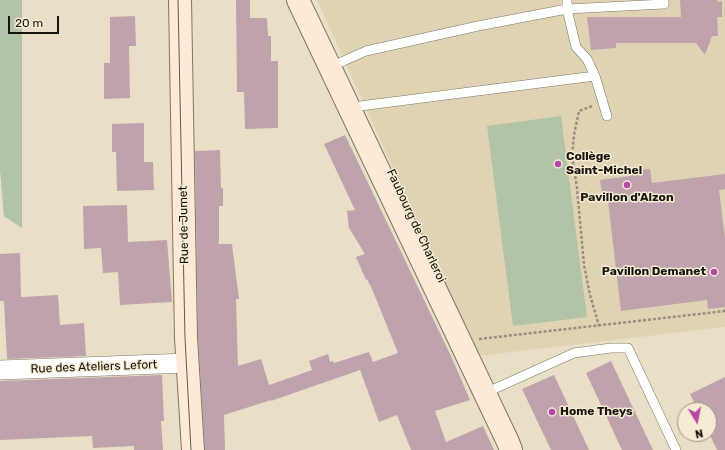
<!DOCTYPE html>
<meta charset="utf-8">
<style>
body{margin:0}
#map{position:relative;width:725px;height:450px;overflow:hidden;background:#e9dfc7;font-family:Rubik,sans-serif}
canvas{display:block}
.north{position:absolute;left:677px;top:402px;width:40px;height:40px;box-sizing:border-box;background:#f6ecd4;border:1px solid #9d9684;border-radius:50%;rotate:170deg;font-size:11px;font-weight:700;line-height:16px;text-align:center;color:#17140b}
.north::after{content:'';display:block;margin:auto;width:14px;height:18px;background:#b747a4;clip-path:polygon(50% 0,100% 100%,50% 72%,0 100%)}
.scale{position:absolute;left:8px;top:16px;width:51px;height:18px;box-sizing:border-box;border:2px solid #17140b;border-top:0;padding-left:5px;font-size:12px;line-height:14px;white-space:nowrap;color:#17140b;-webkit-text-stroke:3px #f6ecd4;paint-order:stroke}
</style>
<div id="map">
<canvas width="725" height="450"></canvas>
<div class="north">N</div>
<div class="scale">20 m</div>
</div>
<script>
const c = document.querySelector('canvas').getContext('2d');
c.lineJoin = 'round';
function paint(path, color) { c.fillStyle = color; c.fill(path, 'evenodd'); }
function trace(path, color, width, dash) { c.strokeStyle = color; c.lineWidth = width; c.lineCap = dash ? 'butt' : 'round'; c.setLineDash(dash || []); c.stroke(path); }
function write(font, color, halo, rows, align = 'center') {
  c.font = font + ' Rubik,sans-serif'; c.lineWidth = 3; c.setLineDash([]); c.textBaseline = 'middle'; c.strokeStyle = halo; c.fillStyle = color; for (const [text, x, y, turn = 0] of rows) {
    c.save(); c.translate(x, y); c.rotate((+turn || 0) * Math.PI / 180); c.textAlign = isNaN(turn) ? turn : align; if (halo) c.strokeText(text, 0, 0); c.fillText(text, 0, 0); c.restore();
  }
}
const built = new Path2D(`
 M317 0H725V327L478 356Z`);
const green = new Path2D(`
 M0 0H22V228L4 216 0 170Z
 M561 116 587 317 513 326 487 126Z`);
const building = new Path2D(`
 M236 0H250V18H267L268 36H271V61H278V128L245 129 244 92H237Z
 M680 0H717L718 2 722 1V17H717L718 36H712L705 55 696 43H616V48L591 50 587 17H681Z
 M135 16 136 46H129L130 98 104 99V63H110V17Z
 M144 123V162H153L154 190 117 191 116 152H112V124Z
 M345 135 451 356 470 400 435 411 446 442 483 426 494 450H411L397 415 379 422 360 370 271 401V400L224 415 225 450H205L198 338 195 151 220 150 221 188H223V206H219V240L218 244H232L239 299H236L238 366 261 359 269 385 312 370 309 361 328 354 330 362 333 361 334 363 369 352 373 362 398 353 372 289 367 279 366 280 356 257 365 254 349 228 347 211 355 210 324 144Z
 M650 169 652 183 725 174V189L719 190 725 238V307L708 309 707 300 621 311 608 201H603L600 180 630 176 629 171Z
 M127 205 128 242 167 240 172 302 120 305 118 272 103 273 101 248 84 249 83 206Z
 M20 253 21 297 58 295 60 325 84 323 86 356 7 359 4 301H0V254Z
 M611 361 653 450H622L586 373Z
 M162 375 164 421H161L163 450H134V446L93 448 92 436 0 440V381Z
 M554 375 570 409 589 450H551L522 389Z
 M725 377V450H717L709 433V410H698L690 394Z`);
const path = new Path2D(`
 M592 106 579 111 574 135 572 156 577 188 584 265 590 295 599 326
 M479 339 725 311`);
const lane = new Path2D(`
 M339 63 366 51 478 26 567 9V0
 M360 106 595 76
 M607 116 595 76 587 59 576 47 567 9 664 4V0
 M494 389 574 353 611 348H628L676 450`);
const street = new Path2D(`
 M0 370 188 363`);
const secondary = new Path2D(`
 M180 0 186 338 193 450
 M298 0 508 442 511 450`);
const tram = new Path2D(`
 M178 0 185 338 191 450`);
const markers = [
 [558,164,4,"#b747a4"],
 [627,185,4,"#b747a4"],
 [714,272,4,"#b747a4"],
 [552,412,4,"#b747a4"]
];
const poiNames = [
 ["Collège",566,157],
 ["Saint-Michel",566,171],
 ["Pavillon d'Alzon",627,198,"center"],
 ["Pavillon Demanet",706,272,"right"],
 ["Home Theys",560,412]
];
const streetNames = [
 ["Rue de Jumet",184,225,-91],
 ["Faubourg de Charleroi",416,226,65],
 ["Rue des Ateliers Lefort",94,367,-2]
];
paint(built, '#e0d3b4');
paint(green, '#b2c3a7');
paint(building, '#bea3ac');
trace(lane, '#7f7661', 10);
trace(street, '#7f7661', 20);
trace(secondary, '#7f7661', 24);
trace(path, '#968f7d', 2.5, [3, 2]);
trace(lane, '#fff', 9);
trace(street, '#fff', 19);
trace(secondary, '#fde9d6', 22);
trace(tram, '#5f594b', 1);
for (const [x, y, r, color] of markers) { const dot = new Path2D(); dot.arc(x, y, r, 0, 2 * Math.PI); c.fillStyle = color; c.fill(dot); trace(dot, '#f6ecd4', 1.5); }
write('bold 12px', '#17140b', '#f6ecd4', poiNames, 'left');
write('12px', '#17140b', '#f6ecd4', streetNames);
</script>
